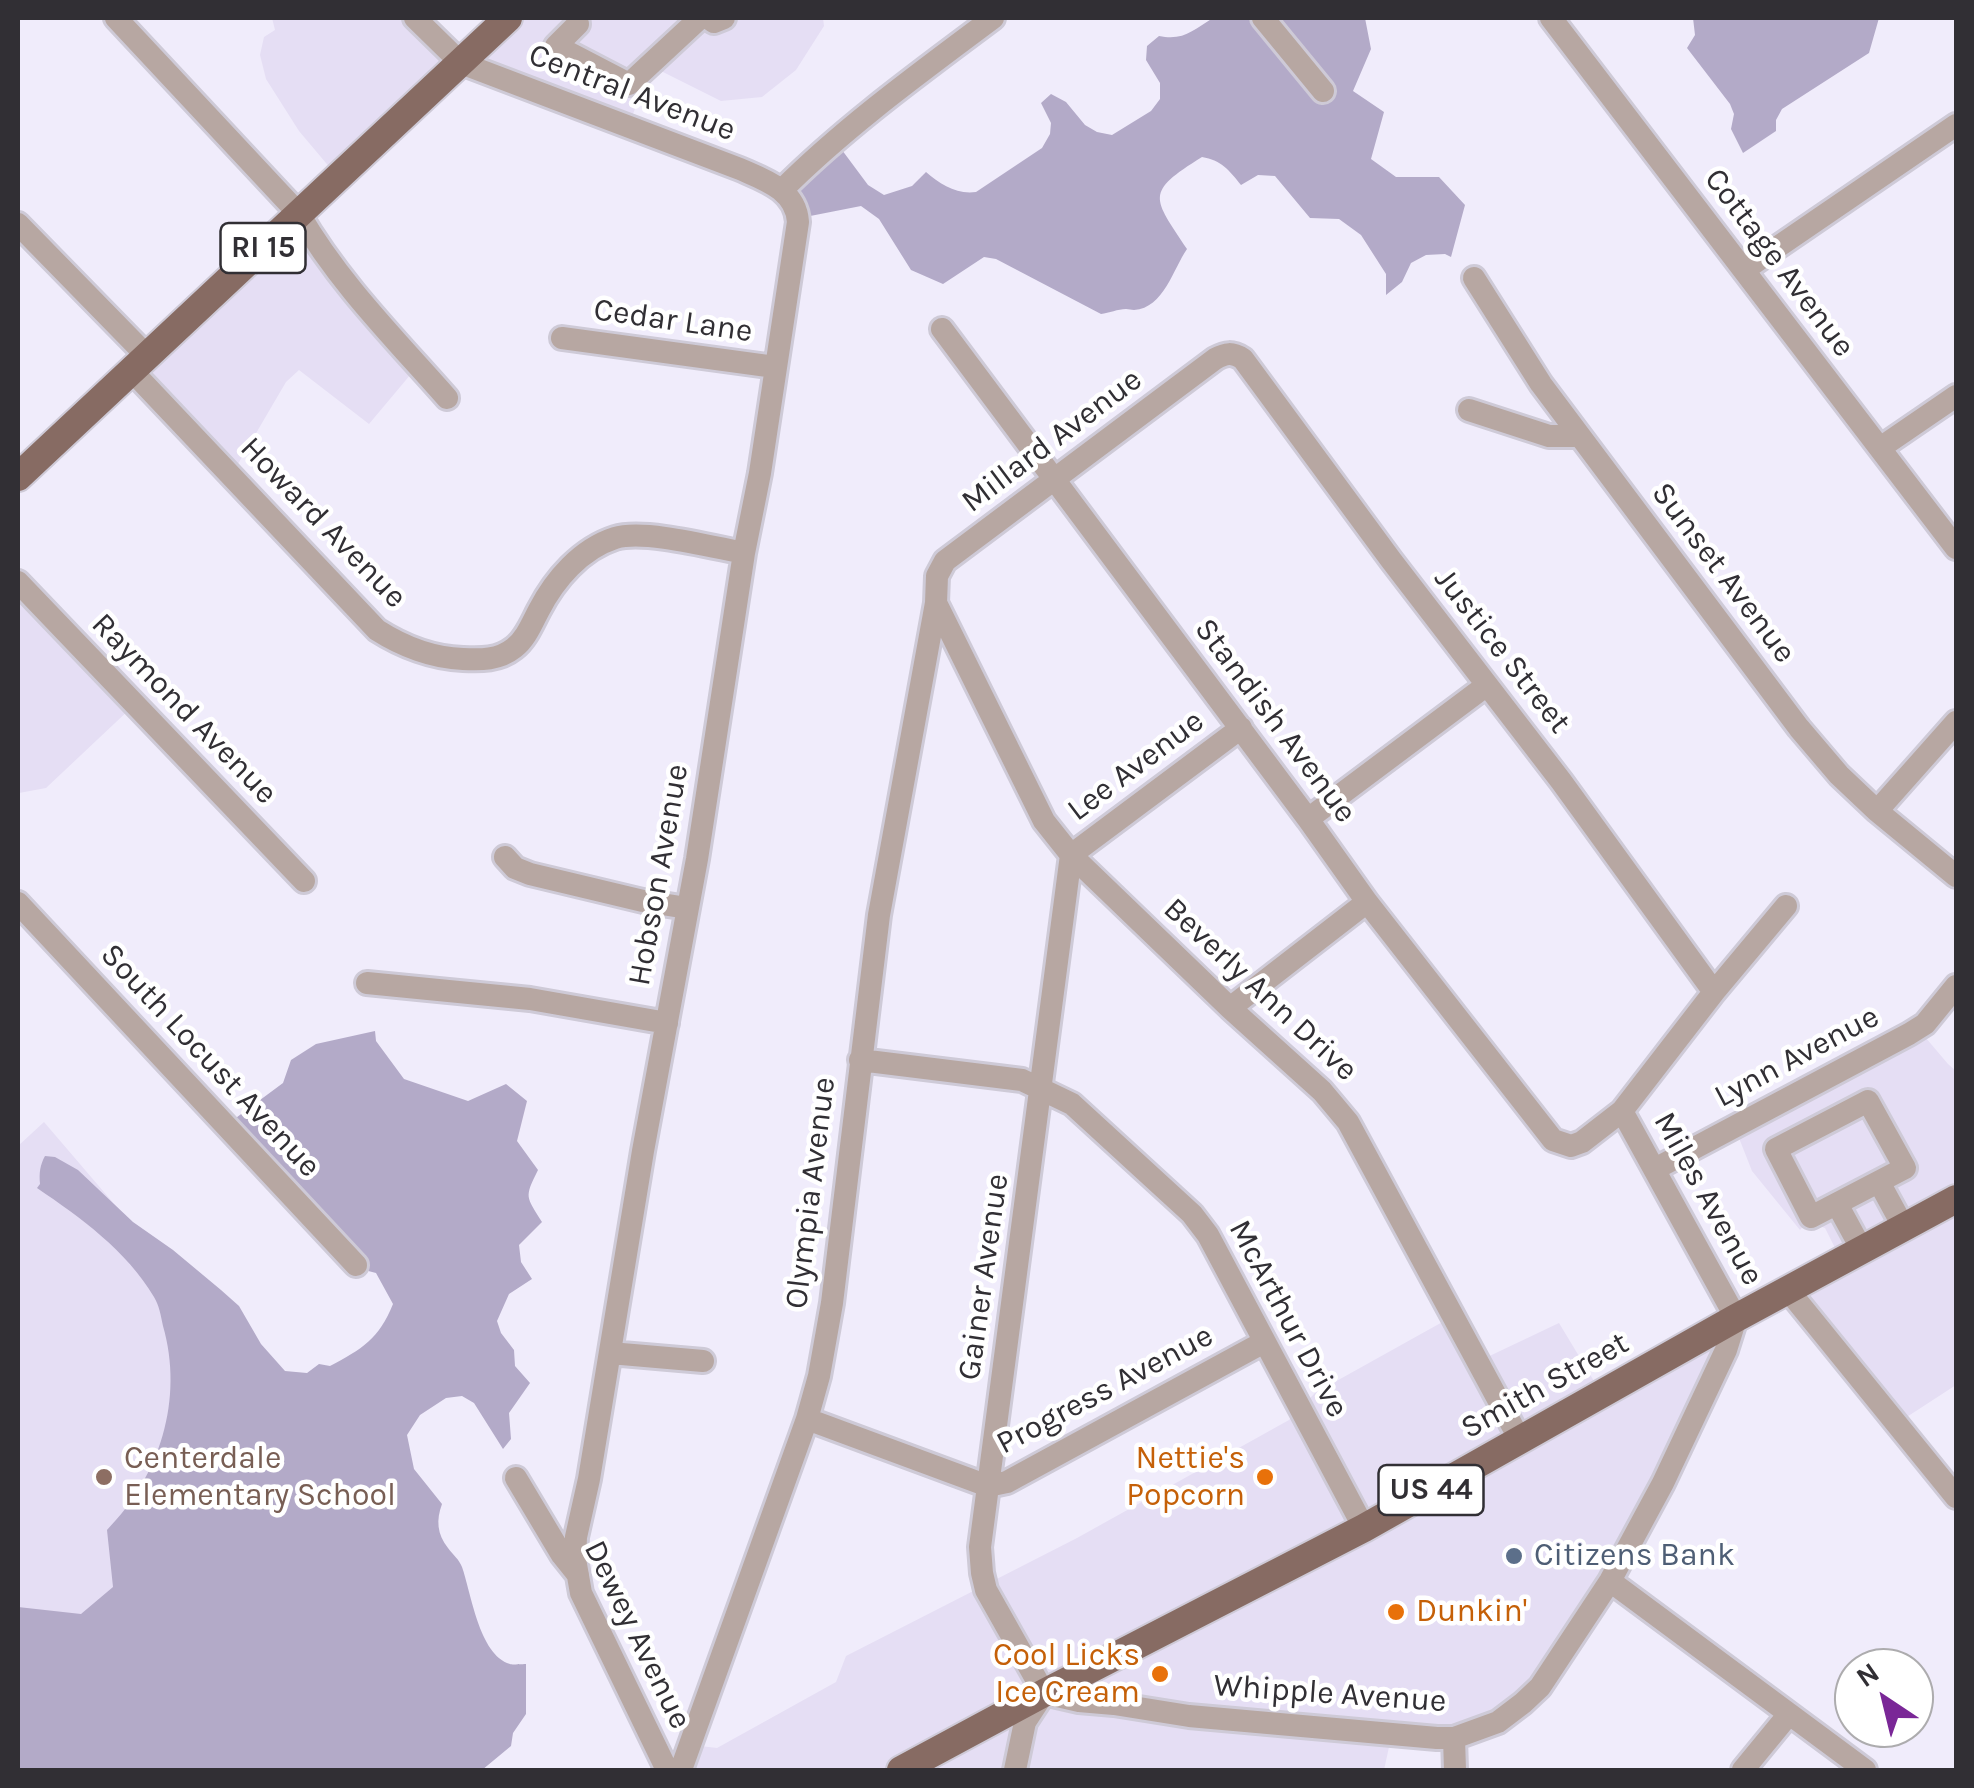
<!DOCTYPE html>
<style>
body{margin:0}
#map{position:relative;width:1974px;height:1788px;overflow:hidden;background:#f0ecfb;font-family:Karla,sans-serif}
canvas{display:block}
.frame{position:absolute;inset:0;border:20px solid #312f34;pointer-events:none}
.north{position:absolute;left:1834px;top:1648px;width:100px;height:100px;box-sizing:border-box;background:#fff;border:2px solid #adacae;border-radius:50%;rotate:325deg;font-size:28px;font-weight:700;line-height:40px;text-align:center;color:#312f34}
.north::after{content:'';display:block;margin:auto;width:35px;height:45px;background:#7a2797;clip-path:polygon(50% 0,100% 100%,50% 72%,0 100%)}
</style>
<div id="map">
<canvas width="1974" height="1788"></canvas>
<div class="frame"></div>
<div class="north">N</div>
</div>
<script>
const c = document.querySelector('canvas').getContext('2d');
c.lineJoin = 'round';
function paint(path, color) { c.fillStyle = color; c.fill(path, 'evenodd'); }
function trace(path, color, width, dash) { c.strokeStyle = color; c.lineWidth = width; c.lineCap = dash ? 'butt' : 'round'; c.setLineDash(dash || []); c.stroke(path); }
function write(font, color, halo, rows, align = 'center') {
  c.font = font + ' Karla,sans-serif'; c.lineWidth = 9; c.setLineDash([]); c.textBaseline = 'middle'; c.strokeStyle = halo; c.fillStyle = color; for (const [text, x, y, turn = 0] of rows) {
    c.save(); c.translate(x, y); c.rotate((+turn || 0) * Math.PI / 180); c.textAlign = isNaN(turn) ? turn : align; if (halo) c.strokeText(text, 0, 0); c.fillText(text, 0, 0); c.restore();
  }
}
const built = new Path2D(`
 M272 18H415L478 61 523 18H823L824 26 796 70 762 97 721 101 657 69 646 80 628 127 466 70 342 182 299 131 266 79 260 55 264 37 275 30Z
 M299 227 416 368 369 424 299 370 286 382 228 481 138 381Z
 M18 583 132 707 46 788 19 793Z
 M1920 1031 1948 1064 1956 1071V1385L1896 1424 1791 1298 1843 1264 1825 1228 1807 1222 1800 1230 1752 1171 1737 1133Z
 M44 1122 252 1365 130 1588 18 1681V1146Z
 M1455 1315 1479 1361 1559 1323 1600 1391 1728 1328 1560 1673 1462 1745 1417 1749 1389 1747 1384 1770H681L692 1745 717 1748 836 1682 846 1656 1077 1538 1289 1420 1315 1393Z`);
const forest = new Path2D(`
 M1213 18H1365L1371 49 1353 91 1384 112 1371 159 1396 177H1439L1465 205 1451 257 1445 254 1426 255 1411 263 1402 282 1386 295V274L1361 235 1339 219 1310 218 1275 176 1258 175 1241 185C1229 170 1221 160 1202 157 1144 193 1153 197 1187 249 1173 269 1164 308 1134 310 1131 310 1129 309 1126 309 1118 309 1109 313 1101 314L996 259 984 257 943 284 911 270 879 219 861 206 800 218 788 197 839 146 868 185 884 195 912 186 926 172C940 184 957 195 976 192L1042 148 1050 134 1051 123 1041 103 1051 94 1066 102 1085 125 1097 132 1112 135 1151 111 1160 99V83L1146 60 1147 46 1159 36C1184 41 1193 30 1213 18Z
 M1693 18H1692H1879L1869 53 1782 109 1776 120V131L1743 153 1731 129 1734 114 1730 104 1687 48 1695 35Z
 M375 1031 376 1041 404 1079 468 1101 506 1084 527 1101 517 1141 538 1170C524 1198 526 1196 542 1222L519 1245 521 1262 532 1279 509 1294 497 1321 501 1333 514 1350 515 1366 530 1383 509 1413 511 1439 503 1449 474 1403 462 1396 446 1398 420 1415 407 1435 414 1469 442 1504C436 1520 437 1534 448 1548 453 1555 459 1559 462 1567 471 1592 479 1655 510 1664 511 1665 524 1664 526 1664V1714L513 1733 511 1746 482 1770H18V1607L81 1614 113 1587 107 1530C160 1476 184 1399 163 1326 161 1316 159 1305 154 1297 126 1250 81 1218 37 1188L40 1184C39 1173 40 1165 45 1156L55 1157 78 1170 133 1222 173 1250 221 1290 239 1306 261 1344 285 1371 307 1373 319 1364 330 1366C362 1349 379 1339 393 1304L376 1273 349 1266 225 1126 283 1083 291 1060 316 1044Z`);
const minor = new Path2D(`
 M116 18 299 214C338 282 396 340 447 398
 M415 18 461 63 740 169C765 180 796 190 798 222L760 473 744 553 697 859 643 1151 589 1479 576 1537 575 1559 581 1593 667 1770
 M708 18 714 22 724 18
 M1263 18 1323 91
 M1551 18 1956 548
 M578 24 556 46 629 84 700 18
 M782 190C846 126 921 72 993 18
 M18 224 147 356
 M1744 270 1956 125
 M1474 278 1541 384 1799 728 1839 775 1877 811 1956 876
 M942 329 1308 819 1367 902 1553 1140 1571 1146 1582 1142 1622 1111 1714 992 1786 906
 M562 338 775 367
 M131 370 377 630C402 646 433 658 463 659 481 660 499 660 514 648 526 639 532 623 539 610 555 579 581 549 615 538 644 529 712 547 744 553
 M1469 410 1549 436H1579
 M1880 448 1956 396
 M18 582 304 881
 M936 603 1044 821 1071 855 1230 1008 1322 1091 1348 1122 1520 1440
 M1877 811 1956 722
 M1308 819 1487 685
 M505 857 515 868 530 874 643 901 687 908
 M18 903 356 1265
 M367 983 530 999 667 1023
 M1230 1008 1367 902
 M860 1060 1022 1080 1072 1104 1192 1214 1208 1235 1364 1528
 M1868 1101 1905 1168 1811 1217 1776 1149Z
 M1655 1169 1909 1034 1925 1024 1956 986
 M1879 1182 1904 1228
 M1837 1204 1862 1250
 M1788 1290 1956 1497
 M610 1353 703 1361
 M807 1419 988 1486 1007 1482 1264 1342
 M516 1478 562 1555 578 1575
 M1610 1581 1865 1770
 M1044 1693 1079 1701 1114 1704 1189 1716 1437 1738H1454L1498 1722 1523 1703 1540 1687 1610 1581 1663 1483 1726 1350 1736 1318 1622 1111
 M1044 1693 986 1590 982 1573 980 1547 1071 855 1241 728
 M1454 1738 1455 1770
 M676 1770 683 1764 807 1419 819 1376 832 1303 879 915 936 603 937 576 945 561 1215 359C1226 353 1232 352 1243 359L1391 560 1561 781 1714 992
 M1015 1770 1025 1722 1044 1693
 M1743 1770 1789 1714`);
const major = new Path2D(`
 M18 477 508 18
 M901 1770 1044 1693 1364 1528 1736 1318 1956 1199`);
const markers = [
 [104,1477,10,"#8d6e63"],
 [1265,1477,10,"#e8710a"],
 [1514,1556,10,"#5c6f8a"],
 [1396,1612,10,"#e8710a"],
 [1160,1674,10,"#e8710a"]
];
const shields = [
 [263,248,85],
 [1431,1490,105]
];
const shieldNames = [
 ["RI 15",263,248],
 ["US 44",1431,1490]
];
const streetNames = [
 ["Central Avenue",632,93,21],
 ["Cottage Avenue",1779,263,53],
 ["Cedar Lane",673,321,8],
 ["Millard Avenue",1052,441,-37],
 ["Howard Avenue",323,523,46],
 ["Sunset Avenue",1723,573,53],
 ["Justice Street",1502,651,52],
 ["Raymond Avenue",184,709,46],
 ["Standish Avenue",1275,721,53],
 ["Lee Avenue",1136,766,-37],
 ["Hobson Avenue",659,875,-80],
 ["Beverly Ann Drive",1260,990,43],
 ["Lynn Avenue",1797,1057,-28],
 ["South Locust Avenue",210,1061,47],
 ["Olympia Avenue",811,1193,-83],
 ["Miles Avenue",1708,1199,61],
 ["Gainer Avenue",984,1277,-82],
 ["McArthur Drive",1288,1319,62],
 ["Smith Street",1545,1386,-29],
 ["Progress Avenue",1105,1390,-28],
 ["Dewey Avenue",637,1635,64],
 ["Whipple Avenue",1330,1694,4]
];
const educationNames = [
 ["Centerdale",124,1459],
 ["Elementary School",124,1496]
];
const foodNames = [
 ["Nettie's",1245,1459],
 ["Popcorn",1245,1496],
 ["Dunkin'",1416,1612,"left"],
 ["Cool Licks",1140,1656],
 ["Ice Cream",1140,1693]
];
const serviceNames = [
 ["Citizens Bank",1534,1556]
];
paint(built, '#e5def4');
paint(forest, '#b3aac8');
trace(minor, '#cecad7', 28);
trace(major, '#cecad7', 32);
trace(minor, '#b7a7a2', 22);
trace(major, '#876b63', 28);
for (const [x, y, r, color] of markers) { const dot = new Path2D(); dot.arc(x, y, r, 0, 2 * Math.PI); c.fillStyle = color; c.fill(dot); trace(dot, '#fff', 4); }
for (const [x, y, w] of shields) { const box = new Path2D(); box.roundRect(x - w / 2, y - 25, w, 50, 8); c.fillStyle = '#fff'; c.fill(box); trace(box, '#312f34', 2.5); }
write('bold 30px', '#312f34', null, shieldNames);
write('32px', '#312f34', '#fff', streetNames);
write('32px', '#785e54', '#fff', educationNames, 'left');
write('32px', '#c56008', '#fff', foodNames, 'right');
write('32px', '#4e5e75', '#fff', serviceNames, 'left');
</script>
